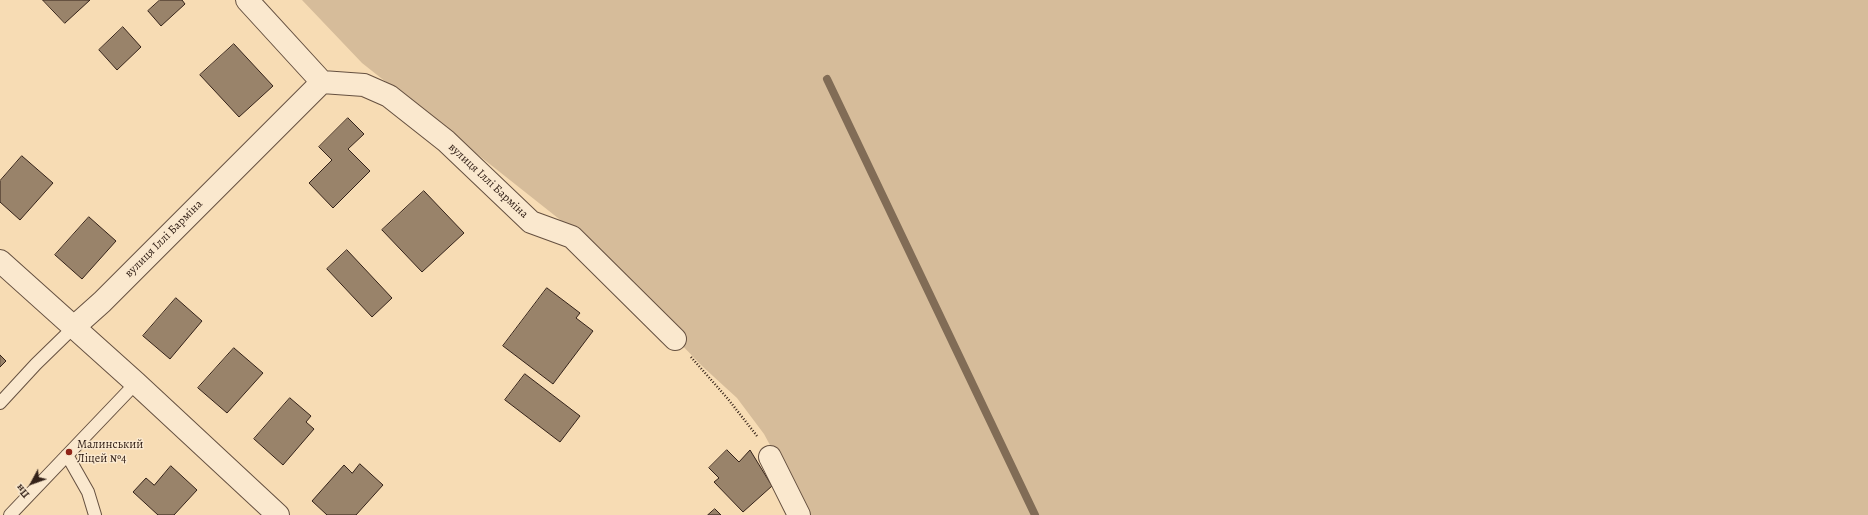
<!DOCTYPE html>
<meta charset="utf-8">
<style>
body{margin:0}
#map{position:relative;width:1868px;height:515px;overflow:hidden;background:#f7dcb4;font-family:Alegreya,serif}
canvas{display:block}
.north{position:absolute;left:12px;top:463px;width:40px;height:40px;-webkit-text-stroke:3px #fae8ce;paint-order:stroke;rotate:229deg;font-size:11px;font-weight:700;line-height:16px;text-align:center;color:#342219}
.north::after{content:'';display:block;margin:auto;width:14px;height:18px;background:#342219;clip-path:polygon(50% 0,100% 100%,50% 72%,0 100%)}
</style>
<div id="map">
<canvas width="1868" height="515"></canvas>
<div class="north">Пн</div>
</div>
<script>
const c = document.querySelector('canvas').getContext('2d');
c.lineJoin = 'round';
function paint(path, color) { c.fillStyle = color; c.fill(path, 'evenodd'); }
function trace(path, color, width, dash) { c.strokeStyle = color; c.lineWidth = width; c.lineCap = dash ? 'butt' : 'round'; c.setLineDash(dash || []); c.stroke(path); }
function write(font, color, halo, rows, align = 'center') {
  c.font = font + ' Alegreya,serif'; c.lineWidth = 3; c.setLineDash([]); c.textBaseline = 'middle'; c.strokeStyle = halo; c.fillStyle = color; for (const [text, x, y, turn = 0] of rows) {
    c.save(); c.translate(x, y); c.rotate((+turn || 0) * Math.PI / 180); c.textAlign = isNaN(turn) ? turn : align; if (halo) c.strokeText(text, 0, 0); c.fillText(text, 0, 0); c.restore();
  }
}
const green = new Path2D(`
 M302 0H1868V515H808L764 434 737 398 702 366 568 226 362 63Z`);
const stream = new Path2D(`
 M827 79 1035 515`);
const building = new Path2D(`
 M43 0H90L65 23Z
 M160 0H182L185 4 161 26 148 11Z
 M123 27 141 47 117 70 99 50Z
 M234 44 273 86 239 117 200 75Z
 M348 118 364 134 348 149 370 171 333 208 309 183 332 160 319 147Z
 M22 156 53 183 20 220 0 202V181Z
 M424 191 464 233 422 272 382 230Z
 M89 217 116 241 82 279 55 255Z
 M347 250 392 298 372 317 327 269Z
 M547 288 580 313 576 318 593 331 553 384 503 346Z
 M176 298 202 321 170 359 143 336Z
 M234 348 263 373 227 413 198 388Z
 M0 355 6 361 0 367Z
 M525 374 580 416 560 442 505 400Z
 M290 398 311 416 306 422 314 429 283 465 254 439Z
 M727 450 739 462 750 450 772 486 743 512 714 482 719 478 709 468Z
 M360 464 383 485 356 515H327L312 501 344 465 352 473Z
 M171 466 197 490 174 515H158L133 492 146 478 154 485Z
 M715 509 721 515H708Z`);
const path = new Path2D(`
 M691 357 728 399 757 436`);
const lane = new Path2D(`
 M0 403 36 364 74 327
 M67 455 88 492 95 515
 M10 515 136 383`);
const street = new Path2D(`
 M247 0 322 82
 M0 261 136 383 278 515
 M74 327 102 302 322 82 364 85 389 96 446 141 531 222 572 237 675 339
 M770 457 799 515`);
const markers = [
 [69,452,4,"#8f2418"]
];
const streetNames = [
 ["вулиця Іллі Барміна",488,181,43],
 ["вулиця Іллі Барміна",164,239,-45]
];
const poiNames = [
 ["Малинський",77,445],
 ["Ліцей №4",77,459]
];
paint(green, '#d6bc9a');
trace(stream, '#816c56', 8);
paint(building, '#99836a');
trace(building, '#342219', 1);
trace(lane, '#655040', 14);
trace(street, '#655040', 24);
trace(path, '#342219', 2.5, [1, 2]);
trace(lane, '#fae8ce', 12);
trace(street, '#fae8ce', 22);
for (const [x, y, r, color] of markers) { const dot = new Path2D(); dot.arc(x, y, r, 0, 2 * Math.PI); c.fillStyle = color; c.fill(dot); trace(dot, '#fae8ce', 1.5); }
write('12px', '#342219', '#fae8ce', streetNames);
write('12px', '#342219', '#fae8ce', poiNames, 'left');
</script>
